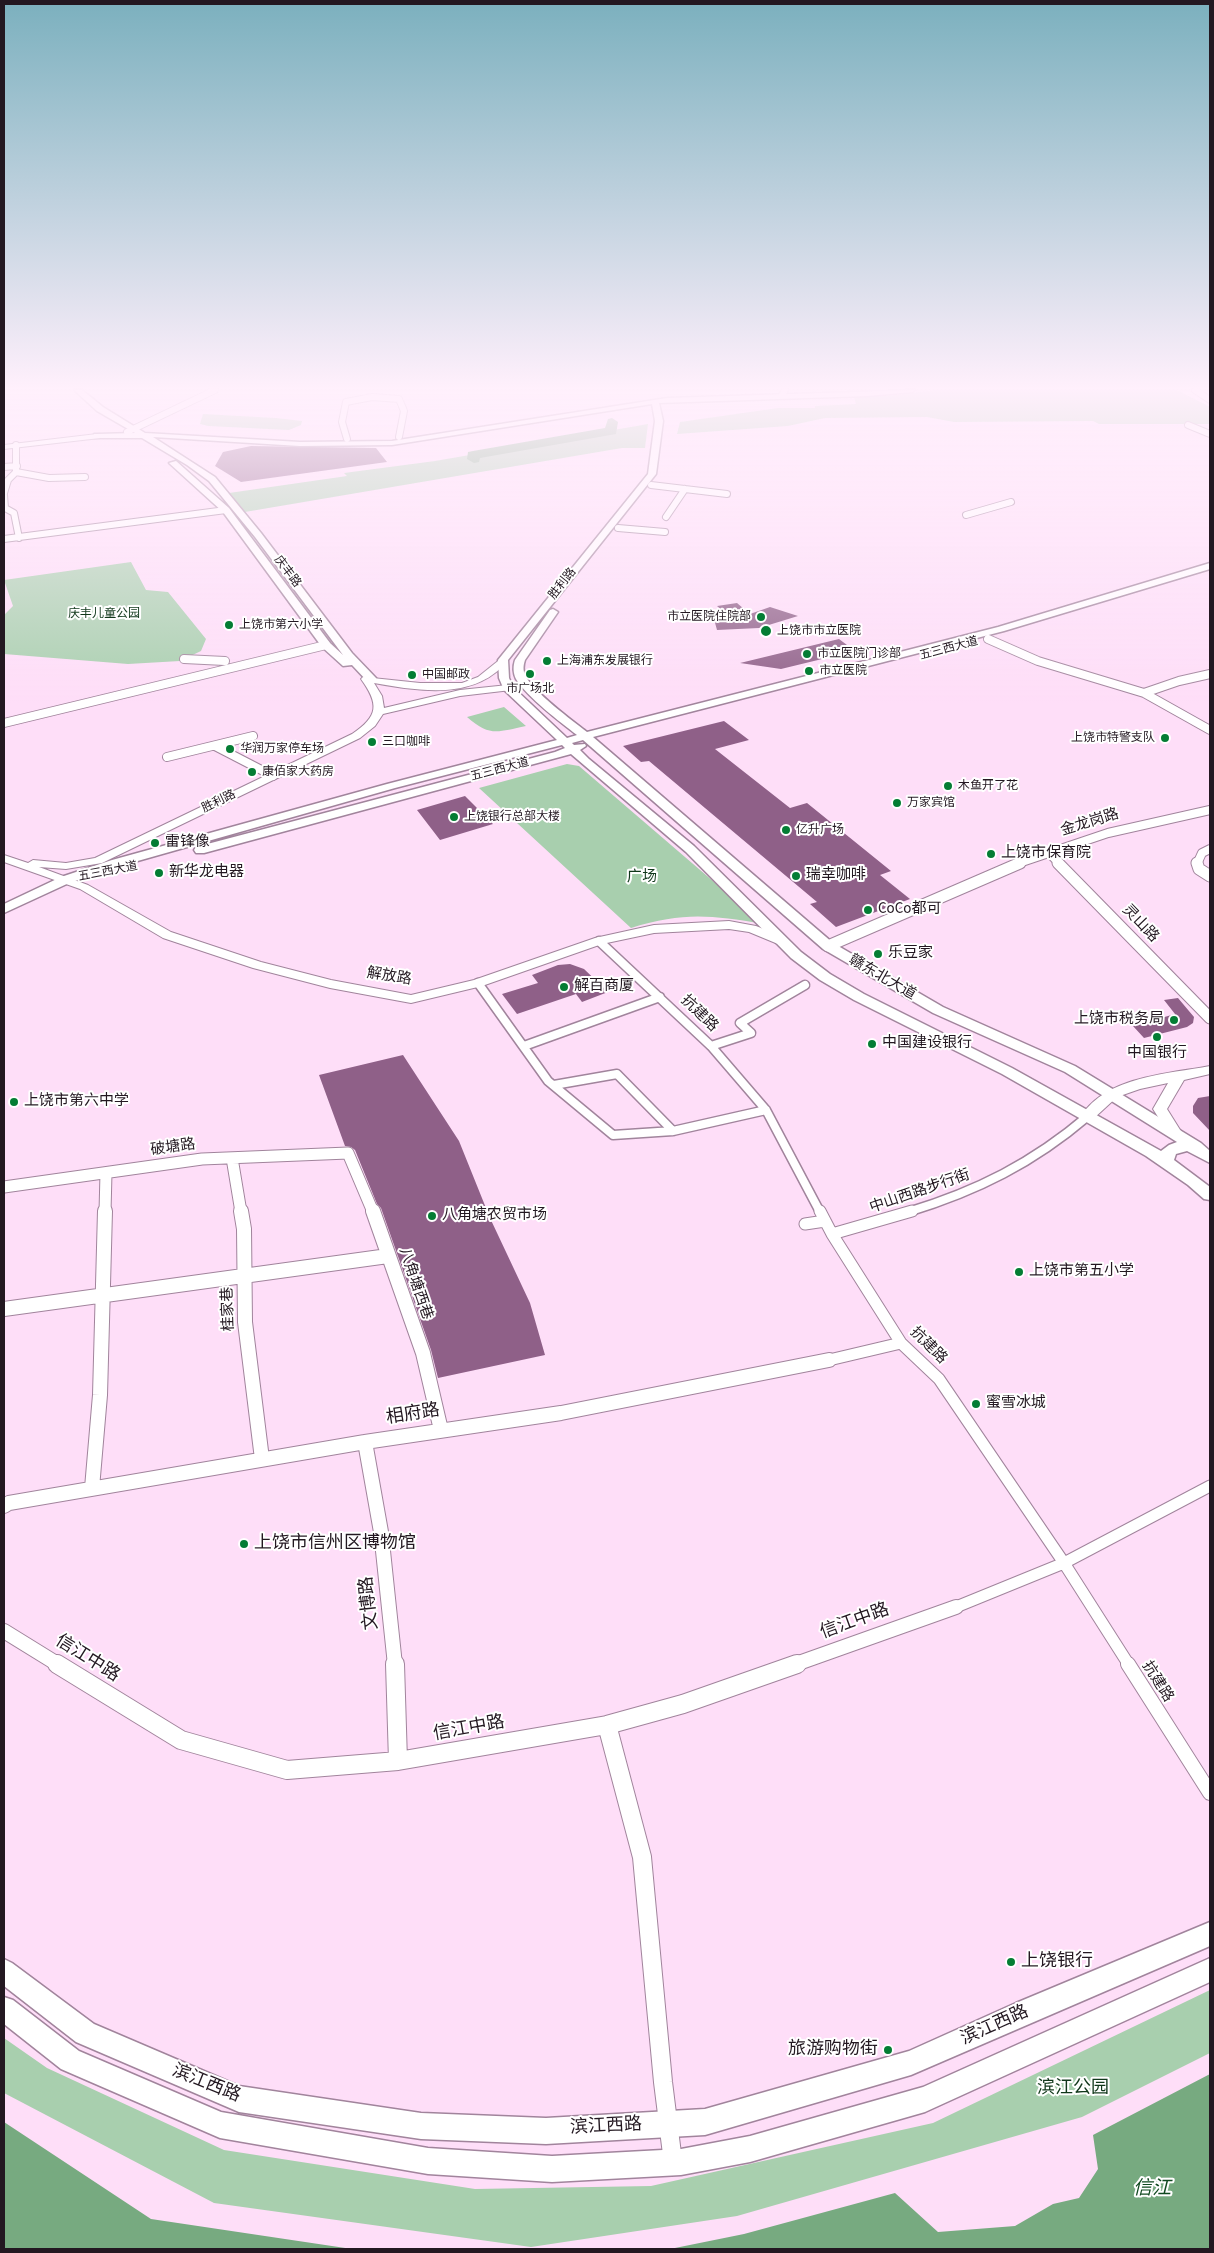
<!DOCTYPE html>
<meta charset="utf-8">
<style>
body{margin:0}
#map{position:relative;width:1214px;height:2253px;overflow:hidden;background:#fedef8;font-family:"Source Sans 3",sans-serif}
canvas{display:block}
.frame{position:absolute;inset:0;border:5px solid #231821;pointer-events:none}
</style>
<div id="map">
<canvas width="1214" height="2253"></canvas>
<div class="frame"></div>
</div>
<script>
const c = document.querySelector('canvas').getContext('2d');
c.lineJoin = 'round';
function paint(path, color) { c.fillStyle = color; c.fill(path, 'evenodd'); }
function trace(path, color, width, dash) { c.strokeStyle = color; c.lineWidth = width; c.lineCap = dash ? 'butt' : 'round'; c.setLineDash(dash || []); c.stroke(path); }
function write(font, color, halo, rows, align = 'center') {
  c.font = font + ' "Source Sans 3","Noto Sans SC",sans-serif'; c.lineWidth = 4; c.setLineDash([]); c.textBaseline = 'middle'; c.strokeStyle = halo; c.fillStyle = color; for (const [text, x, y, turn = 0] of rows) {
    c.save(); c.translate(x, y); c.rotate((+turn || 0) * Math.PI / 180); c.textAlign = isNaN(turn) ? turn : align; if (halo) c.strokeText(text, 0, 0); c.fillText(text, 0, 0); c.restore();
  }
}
const green = new Path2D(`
 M935 390H1177L1210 407V424H1099L1093 421 954 422 927 417 825 418 788 426 677 434 680 422 778 408H815V406L856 404 854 397 895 395Z
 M203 414 276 418 302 421 301 425 289 430 208 426 200 424Z
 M648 424 645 448H622L245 512 229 493 347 476 344 473 435 461Z
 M131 562 146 590 168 592 206 639 201 651 180 661 128 664 4 654V615L13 606 4 580Z
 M504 707 526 726C497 732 490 737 467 717Z
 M567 764 579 766 763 924C710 915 683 912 631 928L479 788Z
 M1210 1990V2053L1082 2117 737 2216 531 2247 214 2203 4 2093V2038L47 2068 224 2150 475 2189 651 2186 933 2123Z`);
const water = new Path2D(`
 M1210 2074V2249H670L744 2234 895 2193 938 2232 1015 2226 1053 2204 1079 2198 1098 2169 1093 2135Z
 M4 2122 151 2219 352 2249H4Z`);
const river = new Path2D(`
 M612 418 618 422 616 434 480 458 479 462 474 463 467 459 468 452 473 451 605 428 608 419Z`);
const building = new Path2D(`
 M251 446 376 448 387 462 241 482 215 466 223 452Z
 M737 603 750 614 770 607 798 616 759 628 717 630 714 619H731L717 606Z
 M839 639 855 651 781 669 740 663Z
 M724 721 749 740 715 749 790 808 807 803 891 871 880 875 910 899 836 927 810 904 817 902 649 761 641 762 623 746Z
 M465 796 493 824 440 840 417 810Z
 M570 964 584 969 608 992 582 1002 576 994 517 1014 502 994 538 983 532 975 558 965Z
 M1178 998 1194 1017 1193 1023 1187 1027 1144 1038 1133 1026 1175 1014 1164 1000Z
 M403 1055 459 1141 490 1218 530 1303 545 1355 438 1378 431 1350 381 1208 377 1204 355 1150 351 1147 345 1146 319 1075Z
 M1210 1096V1131L1193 1113V1106L1198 1098Z`);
const pedestrianFar2 = new Path2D(`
 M599 941 711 1046 766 1110 820 1212
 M478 983 548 1081 613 1135 673 1131 766 1110
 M524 1046 660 997
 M711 1046 751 1033 740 1023 805 985
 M554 1085 617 1074 673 1131
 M908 1212C977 1191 1033 1163 1088 1116`);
const pedestrianFar1 = new Path2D(`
 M820 1211 832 1234 901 1343 939 1379 1064 1563 1129 1665
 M805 1224 825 1221
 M832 1234 912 1211
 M829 1360 901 1343
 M956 1607 1064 1563 1210 1486`);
const pedestrian = new Path2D(`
 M1128 1664 1210 1793`);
const minorFar4 = new Path2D(`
 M1195 390 1210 400
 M782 395 785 390
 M1188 425 1210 434
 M127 432 215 390
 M347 439 342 422 346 402 372 397 399 399 404 411 399 437
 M4 467 17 466
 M16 472 49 478 85 477
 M651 485 727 494
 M4 493 8 480 16 472V445
 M4 495 5 508 14 513 19 538
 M966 515 1011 502
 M666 517 685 489
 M618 528 665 532
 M4 539 226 510`);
const minorFar3 = new Path2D(`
 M988 639 1038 661 1144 693 1210 730
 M184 659 225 661
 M1144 693 1179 681 1210 674
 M4 723 326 645
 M215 746 273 776
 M167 757 253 736
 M1048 852 1060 864
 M1016 864 1108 833 1210 810
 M1197 864 1202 853 1210 849`);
const minorFar2 = new Path2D(`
 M1058 863 1210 1018
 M1197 863 1199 869 1210 876
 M828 946 1020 863
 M232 1158 241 1212
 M4 1187 202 1159 348 1153 373 1212
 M105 1212 106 1173`);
const minorFar1 = new Path2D(`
 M241 1211 244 1229 245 1322 262 1459
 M373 1211 423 1353 441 1430
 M4 1309 388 1256
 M365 1442 381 1532 395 1665
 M92 1488 100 1395 105 1211
 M4 1506 9 1503 365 1442 561 1413 829 1360
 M4 1631 59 1665
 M793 1665 956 1607`);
const minor = new Path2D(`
 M57 1664 181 1740 287 1770 398 1761 607 1725 683 1704 797 1664
 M395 1664 398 1761
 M607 1725 642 1857 663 2082 673 2162`);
const tertiary = new Path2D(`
 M97 434H100V438L4 449V445Z
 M503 657 508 660C476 701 419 691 374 683L382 696 384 708 460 690 508 685 511 686V690L460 696 383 714 375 726 360 738 102 863 66 869 39 867 88 885 171 932 261 962 331 980 411 995 474 980 595 938 654 925 729 921 756 926 786 938 788 941 786 944H778L749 932 729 929 654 933 602 944 482 986 411 1003 330 988 253 968 163 938 80 889 4 862V855L28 863 33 860 66 863 95 858 352 734C379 716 379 704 361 679L363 677 420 683H462L478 677Z
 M1210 1066V1074L1184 1080 1167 1109 1182 1133 1180 1136H1170L1153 1109 1168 1083 1140 1089 1117 1097 1093 1119H1083L1081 1116C1107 1076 1168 1074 1210 1066Z`);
const secondary = new Path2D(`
 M74 390H82L103 407 145 433 300 442 392 441 667 398 915 390 912 392 867 396 659 403 663 421 656 474 508 660 509 678 513 687 567 738 577 735C560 722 527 697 516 679 513 673 513 666 515 660L550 610 553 609 558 612 525 660C523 666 523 670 525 675 532 691 573 721 587 732L998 627 1210 563V569L1004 631 593 737 833 943 943 1007 1075 1066 1201 1143 1210 1151V1163L1187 1151 1176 1154 1174 1160 1210 1187V1200L1204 1199 1188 1185 1146 1156 1002 1074 854 1000 820 980 791 958 686 852 571 754 204 853H196L194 850 196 847 555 752 565 748 562 745 395 788 120 866 69 883 4 913V904L61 877 112 860 387 784 557 740 504 690 499 678 498 660 648 474 655 421 652 404 392 445 300 446 153 437 215 477 261 533 352 653 376 678 377 680 372 683 368 682 352 665 343 666 322 647 223 512 169 463 176 461 229 508 330 643 343 655 255 537 209 481 187 465 142 438H94V434H97L135 433 97 411ZM583 740 823 949 933 1013 1065 1072 1177 1142 1169 1145 1161 1151 1012 1068 864 994 830 974 801 952 694 846 589 759 580 750 586 746 585 744 574 745 572 743Z
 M1210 1922V1946L911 2075 705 2135 546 2144 421 2139 239 2112 76 2042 4 1986V1959L12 1963 94 2024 239 2086 421 2113 546 2118 705 2109 909 2051 1016 2003Z
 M1210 1958V1982L925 2112 750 2162 681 2175 552 2182 428 2174 220 2138 61 2069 4 2024V1997L13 2000 79 2051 221 2112 428 2148 552 2156 681 2149 750 2136 923 2087Z`);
const markers = [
 [761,617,5,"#047d34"],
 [229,625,5,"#047d34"],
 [766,631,6,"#047d34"],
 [807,654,5,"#047d34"],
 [547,661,5,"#047d34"],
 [809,671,5,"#047d34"],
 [530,674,5,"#047d34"],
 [412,675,5,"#047d34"],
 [1165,738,5,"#047d34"],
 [372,742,5,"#047d34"],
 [230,749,5,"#047d34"],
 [252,772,5,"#047d34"],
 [948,786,5,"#047d34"],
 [897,803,5,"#047d34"],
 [454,817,5,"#047d34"],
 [786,830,5,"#047d34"],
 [155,843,5,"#047d34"],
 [991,854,5,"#047d34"],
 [159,873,5,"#047d34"],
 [796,876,5,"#047d34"],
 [868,910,5,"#047d34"],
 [878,954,5,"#047d34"],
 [564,987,5,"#047d34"],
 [1174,1020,5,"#047d34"],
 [1157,1037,5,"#047d34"],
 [872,1044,5,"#047d34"],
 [14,1102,5,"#047d34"],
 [432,1216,5,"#047d34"],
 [1019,1272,5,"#047d34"],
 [976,1404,5,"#047d34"],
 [244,1544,5,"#047d34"],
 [1011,1962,5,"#047d34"],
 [888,2050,5,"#047d34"]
];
const farStreetnames = [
 ["庆丰路",287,572,53],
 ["胜利路",563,584,-52],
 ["五三西大道",949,649,-15],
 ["五三西大道",500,770,-15],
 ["胜利路",219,802,-26],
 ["五三西大道",108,872,-11]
];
const farParknames = [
 ["庆丰儿童公园",104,614]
];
const farPoinames = [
 ["市立医院住院部",751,617,"right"],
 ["上饶市第六小学",239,625],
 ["上饶市市立医院",777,631],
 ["市立医院门诊部",817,654],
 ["上海浦东发展银行",557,661],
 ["市立医院",819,671],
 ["中国邮政",422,675],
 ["市广场北",530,689,"center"],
 ["上饶市特警支队",1155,738,"right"],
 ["三口咖啡",382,742],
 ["华润万家停车场",240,749],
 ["康佰家大药房",262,772],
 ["木鱼开了花",958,786],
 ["万家宾馆",907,803],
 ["上饶银行总部大楼",464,817],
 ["亿升广场",796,830]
];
const streetNames = [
 ["金龙岗路",1090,823,-17],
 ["灵山路",1140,924,46],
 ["解放路",389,977,9],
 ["赣东北大道",882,978,30],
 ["抗建路",699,1014,44],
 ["破塘路",173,1148,-8],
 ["中山西路步行街",920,1192,-19],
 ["八角塘西巷",415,1284,71],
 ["桂家巷",229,1309,-92],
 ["抗建路",928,1346,45],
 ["抗建路",1157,1682,58]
];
const poiNames = [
 ["雷锋像",165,843],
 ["上饶市保育院",1001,854],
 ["新华龙电器",169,873],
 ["瑞幸咖啡",806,876],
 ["CoCo都可",878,910],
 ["乐豆家",888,954],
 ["解百商厦",574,987],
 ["上饶市税务局",1164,1020,"right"],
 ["中国建设银行",882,1044],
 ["中国银行",1157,1054,"center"],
 ["上饶市第六中学",24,1102],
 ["八角塘农贸市场",442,1216],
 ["上饶市第五小学",1029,1272],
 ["蜜雪冰城",986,1404]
];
const parkNames = [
 ["广场",642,878]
];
const nearStreetnames = [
 ["相府路",413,1415,-9],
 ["文博路",370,1603,-96],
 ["信江中路",855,1622,-20],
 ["信江中路",87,1659,32],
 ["信江中路",469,1729,-10],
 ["滨江西路",995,2026,-24],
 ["滨江西路",206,2084,22],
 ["滨江西路",606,2127,-3]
];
const nearPoinames = [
 ["上饶市信州区博物馆",254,1544],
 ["上饶银行",1021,1962],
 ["旅游购物街",878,2050,"right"]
];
const nearParknames = [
 ["滨江公园",1073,2089]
];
const nearWaternames = [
 ["信江",1152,2190]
];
paint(green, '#a8cfae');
paint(water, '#77aa80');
paint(river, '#77aa80');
paint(building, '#8f6088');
trace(pedestrianFar2, '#a1849c', 11);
trace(pedestrianFar1, '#a1849c', 13);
trace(pedestrian, '#a1849c', 16);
trace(minorFar4, '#a1849c', 8);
trace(minorFar3, '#a1849c', 10);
trace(minorFar2, '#a1849c', 13);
trace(minorFar1, '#a1849c', 16);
trace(minor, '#a1849c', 20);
trace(tertiary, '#a1849c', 2);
trace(secondary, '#a1849c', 3);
trace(pedestrianFar2, '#fff', 8);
trace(pedestrianFar1, '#fff', 11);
trace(pedestrian, '#fff', 14);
trace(minorFar4, '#fff', 6);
trace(minorFar3, '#fff', 8);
trace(minorFar2, '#fff', 11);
trace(minorFar1, '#fff', 14);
trace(minor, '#fff', 18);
paint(tertiary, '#fff');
paint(secondary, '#fff');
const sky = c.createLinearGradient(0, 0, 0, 705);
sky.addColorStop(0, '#7bb0be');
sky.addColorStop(0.55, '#fff0fc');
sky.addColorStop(1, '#fff0fc00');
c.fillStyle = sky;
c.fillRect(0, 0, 1214, 705);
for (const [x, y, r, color] of markers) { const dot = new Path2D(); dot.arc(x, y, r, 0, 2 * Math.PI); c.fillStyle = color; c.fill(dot); trace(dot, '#fff', 2); }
write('12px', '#231821', '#fff', farStreetnames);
write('12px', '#10371a', '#fff', farParknames);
write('12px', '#231821', '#fff', farPoinames, 'left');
write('15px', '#231821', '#fff', streetNames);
write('15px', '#231821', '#fff', poiNames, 'left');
write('15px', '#10371a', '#fff', parkNames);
write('18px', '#231821', '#fff', nearStreetnames);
write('18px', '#231821', '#fff', nearPoinames, 'left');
write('18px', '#10371a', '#fff', nearParknames);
write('italic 19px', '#104920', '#fff', nearWaternames);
</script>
